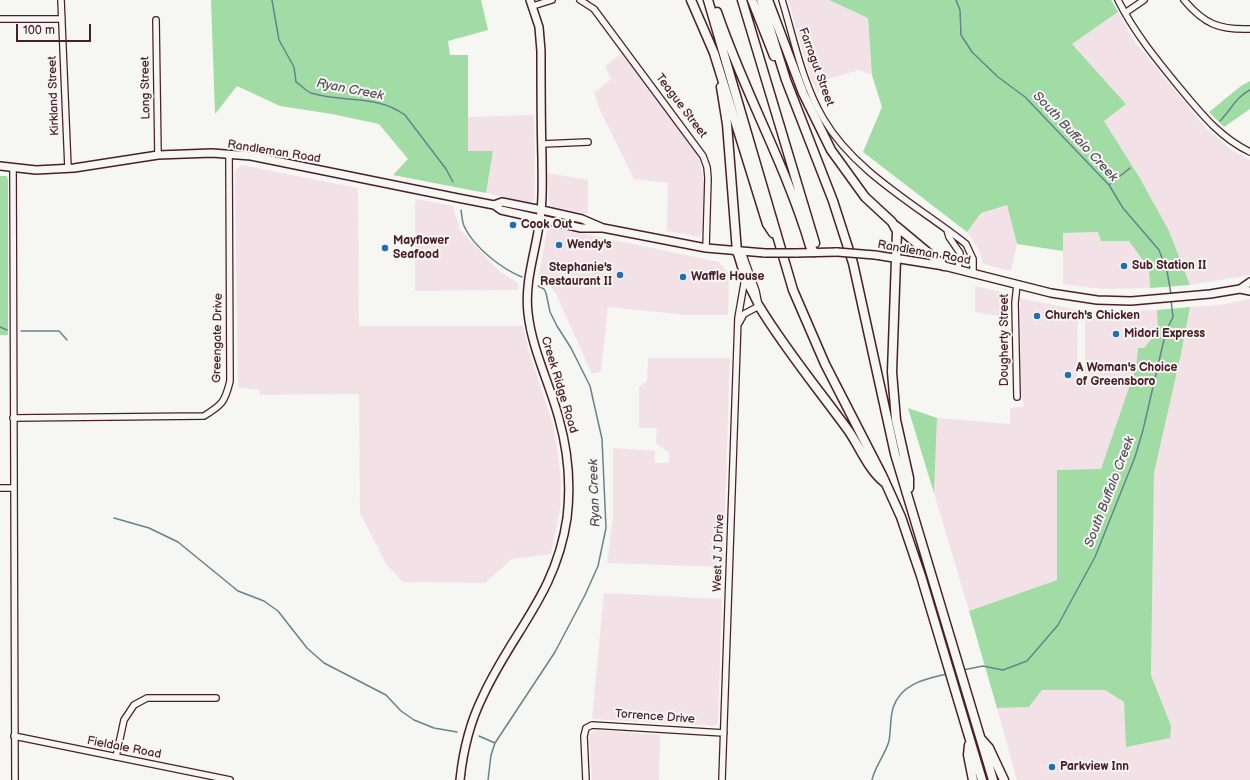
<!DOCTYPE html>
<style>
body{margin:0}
#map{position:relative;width:1250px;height:780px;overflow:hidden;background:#f6f6f2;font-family:"Balsamiq Sans",sans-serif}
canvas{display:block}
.scale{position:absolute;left:16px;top:24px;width:75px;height:18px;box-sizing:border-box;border:2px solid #4a1f2b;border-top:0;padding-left:5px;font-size:12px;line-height:14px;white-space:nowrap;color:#4a1f2b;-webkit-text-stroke:3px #f6f6f2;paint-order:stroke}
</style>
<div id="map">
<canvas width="1250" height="780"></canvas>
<div class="scale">100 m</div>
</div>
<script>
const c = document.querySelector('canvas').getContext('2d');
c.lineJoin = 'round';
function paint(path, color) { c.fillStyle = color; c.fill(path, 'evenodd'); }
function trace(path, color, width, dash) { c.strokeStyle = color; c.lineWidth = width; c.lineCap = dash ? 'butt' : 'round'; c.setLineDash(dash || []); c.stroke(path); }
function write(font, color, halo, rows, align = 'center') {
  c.font = font + ' "Balsamiq Sans",sans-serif'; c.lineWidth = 4; c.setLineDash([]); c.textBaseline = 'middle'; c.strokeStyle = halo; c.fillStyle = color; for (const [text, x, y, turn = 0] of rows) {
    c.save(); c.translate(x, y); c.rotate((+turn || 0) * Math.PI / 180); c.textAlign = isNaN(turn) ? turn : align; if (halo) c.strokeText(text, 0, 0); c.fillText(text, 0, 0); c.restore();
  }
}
const built = new Path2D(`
 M788 0H829L868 18 872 75 859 70 828 79 818 93 811 79Z
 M1118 12 1135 42 1204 126 1230 149 1250 160V275L1190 285 1169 231 1141 180 1104 121 1126 104 1072 44Z
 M622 53 694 147 699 158 704 183 702 232 699 237 667 231 668 183 634 179 600 110 594 93 611 79 605 66Z
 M534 115 535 198 533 201 531 203 486 193 493 151H468V117Z
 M242 165 358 188 359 326H523L528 349 553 425 558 454 561 482 560 509 551 554 512 559 485 583 403 582 386 564 360 513 359 394 260 395 259 390 238 387 235 172 237 168Z
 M548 173 588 180V214L552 207 549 203Z
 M417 199 453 206 460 230 499 271 518 283V290L415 291V204Z
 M1007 205 1017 244 1011 271 983 264 978 248 967 232 981 213Z
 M552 227 719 262 729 274 728 315H686L608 307 601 371 592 374 556 294 549 284 538 279 547 231Z
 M1098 232 1101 241H1129L1149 269 1150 288 1102 289 1063 284V233Z
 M975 286 1010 294V318L975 312Z
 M1020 298 1078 310 1077 378H1085V311L1157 310 1158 331 1144 348H1138L1136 367 1101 470H1057V580L969 611 934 493 937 418 1010 424V408L1024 406 1021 392Z
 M1250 299V780H1017L997 708 1029 707 1042 690H1105L1124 702 1171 726 1151 675 1154 473 1181 354 1190 307 1219 305Z
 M648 358H730L723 567 607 563 613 517V448L655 451V463H669V452L656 444 657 428H639V387L647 381Z
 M604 593 722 599 718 723 715 726 592 719Z
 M595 730 660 735 659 780H592L589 735Z`);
const green = new Path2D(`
 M211 0H481L488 30 448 41 450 55H468V151H493L486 193 393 175 408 159 379 124 332 114 280 106 237 86 215 114Z
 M829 0H1111L1118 12 1072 44 1126 104 1104 121 1141 180 1169 231 1190 285 1150 288 1149 269 1129 241H1101L1098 232 1063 233V251L1017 244 1007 205 981 213 967 232 863 152 882 107 872 75 868 18Z
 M1250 81V109L1224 127 1209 112 1241 86Z
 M0 176H7L8 180V335H0Z
 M1190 307 1181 354 1154 473 1151 675 1171 726 1170 738 1126 747 1124 702 1105 690H1042L1029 707 997 708 969 611 1057 580V470L1101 469 1136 367 1138 348H1144L1158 331 1157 310Z
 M908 408 937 418 934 493Z`);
const stream = new Path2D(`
 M272 0 279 40 294 67 296 82C301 85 306 91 311 93 343 103 376 94 405 115L446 169 453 182
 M956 0 960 10 961 35 972 52 998 77 1025 97 1109 185 1123 208 1159 250 1167 271 1171 294
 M1220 121C1231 110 1236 97 1250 90
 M1109 185 1130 168
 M461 210C462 216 462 223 465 228 475 248 502 269 522 277
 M0 327 7 330
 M21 331H59L67 340
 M114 518 149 528 178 542 238 591 264 601 278 611 307 648 324 663 386 695 401 711 414 720 434 728 457 732
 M963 670 983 666 1003 670 1027 661 1058 625 1095 557 1135 457 1143 430 1166 331 1173 317 1171 300
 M479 736 495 743
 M488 780 491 755 495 743 555 652 585 595 598 566 606 528 602 439 590 386 571 348 557 326 550 312 546 293 544 289 538 286
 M872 780C875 766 885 755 889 741 891 730 890 718 893 708 901 683 926 679 947 674`);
const minor = new Path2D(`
 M61 0 68 168
 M580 0 594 9 703 156 707 167 708 178 706 248
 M782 0C794 39 802 82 823 118 854 172 918 206 966 244L973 259V273
 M1118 0C1134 32 1156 59 1179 87 1200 112 1219 137 1250 152
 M1184 0C1204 24 1219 30 1250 29
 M533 6 552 0
 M1125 13 1144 0
 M0 19H62
 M156 20 158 155
 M542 144 588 142
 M13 168 15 780
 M947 230 949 237 960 253 958 269
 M739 323 744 314 759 306 756 291 742 252
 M1017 397 1015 303 1017 284
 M13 418 204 416C222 405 225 402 230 381L229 154
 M0 488H13
 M14 736 230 780
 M116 757 124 720 134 705 147 698H216
 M586 780 584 736 586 728 592 725 724 733
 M722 780 738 318 745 278`);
const major = new Path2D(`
 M0 166 36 170 74 168 158 155 212 153 251 156 458 198 494 205 502 202 542 210 582 219 603 228
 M494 205 501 210 581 228H603L706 248 765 253
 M737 252 745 278 759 306
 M796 253 837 252
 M875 255 944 266 1051 293 1097 300 1131 301 1210 294 1240 289 1250 291
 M1240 289 1250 282
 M460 780C463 751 470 722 483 696 513 631 556 594 567 518 571 485 568 451 559 419 550 384 532 350 528 313 524 278 538 246 541 211 543 194 542 176 542 158 541 122 541 87 541 51L539 27 530 0`);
const highway = new Path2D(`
 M691 0 714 53 767 224 773 233
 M708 0 793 290 825 364 882 475 901 517 921 576 982 780
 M742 0 815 243
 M752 0 774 56
 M761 0 786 80 833 201 853 263 895 454 993 780
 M768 0 803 93 831 150 865 197 892 222 897 231 892 372 896 420 909 478V488
 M717 12C744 92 786 165 810 246L814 252
 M721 87 727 124 737 252
 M896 226 944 266
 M759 306C785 349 818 389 848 430 860 447 868 469 884 482
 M981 739 989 748 1004 780
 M969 745 968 755 973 780`);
const majorBridge = new Path2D(`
 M837 252 875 255
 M765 253H796`);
const markers = [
 [513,225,4,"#1f6fb2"],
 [559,245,4,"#1f6fb2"],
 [385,248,4,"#1f6fb2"],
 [1124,266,4,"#1f6fb2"],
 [620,275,4,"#1f6fb2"],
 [683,277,4,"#1f6fb2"],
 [1037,316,4,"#1f6fb2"],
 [1116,334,4,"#1f6fb2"],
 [1068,375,4,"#1f6fb2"],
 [1052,767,4,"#1f6fb2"]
];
const streetNames = [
 ["Farragut Street",816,67,70],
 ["Long Street",146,88,-91],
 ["Kirkland Street",54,96,-92],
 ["Teague Street",681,106,53],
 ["Randleman Road",274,152,9],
 ["Randleman Road",924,253,10],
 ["Greengate Drive",218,338,-89],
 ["Dougherty Street",1005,340,-90],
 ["Creek Ridge Road",559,385,73],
 ["West J J Drive",719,553,-88],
 ["Torrence Drive",655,717,4],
 ["Fieldale Road",124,748,11]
];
const poiNames = [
 ["Cook Out",521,225],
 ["Mayflower",393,241],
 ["Seafood",393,255],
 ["Wendy's",567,245],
 ["Sub Station II",1132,266],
 ["Stephanie's",612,268,"right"],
 ["Restaurant II",612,282,"right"],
 ["Waffle House",691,277],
 ["Church's Chicken",1045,316],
 ["Midori Express",1124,334],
 ["A Woman's Choice",1076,368],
 ["of Greensboro",1076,382],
 ["Parkview Inn",1060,767]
];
const waterNames = [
 ["Ryan Creek",350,90,11],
 ["South Buffalo Creek",1075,137,47],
 ["South Buffalo Creek",1110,492,-69],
 ["Ryan Creek",595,493,-92]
];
paint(built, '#f2e2e8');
paint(green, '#a0dca3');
trace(stream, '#65848e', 1.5);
trace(minor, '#4a1f2b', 8);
trace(major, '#4a1f2b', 10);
trace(highway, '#4a1f2b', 11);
trace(minor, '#f6f6f2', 5.5);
trace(major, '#f6f6f2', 7);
trace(highway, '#f6f6f2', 8);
trace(majorBridge, '#4a1f2b', 10, []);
trace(majorBridge, '#f6f6f2', 7);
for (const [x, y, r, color] of markers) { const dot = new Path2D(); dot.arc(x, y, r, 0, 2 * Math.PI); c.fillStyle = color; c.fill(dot); trace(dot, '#f6f6f2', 1.5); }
write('12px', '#4a1f2b', '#f6f6f2', streetNames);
write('bold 12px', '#4a1f2b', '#f6f6f2', poiNames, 'left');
write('italic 13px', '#58515d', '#f6f6f2', waterNames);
</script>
